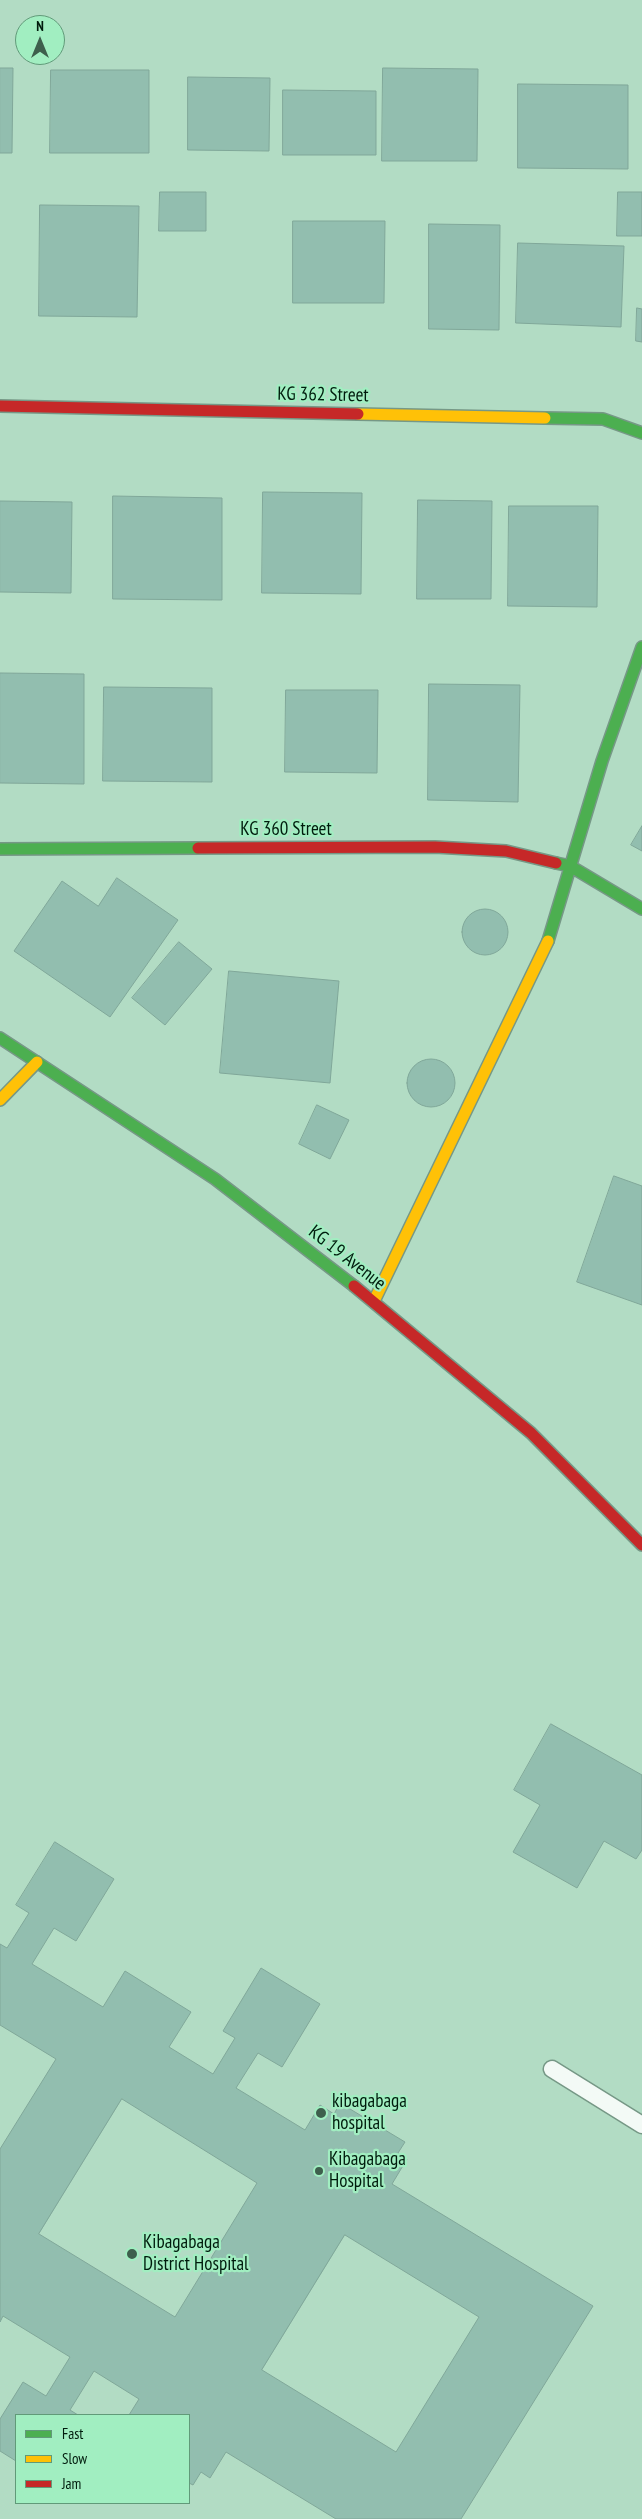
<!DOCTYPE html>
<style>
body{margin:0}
#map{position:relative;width:642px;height:2519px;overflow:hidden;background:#b2dcc4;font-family:"PT Sans Narrow",sans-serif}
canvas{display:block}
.legend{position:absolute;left:15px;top:2414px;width:175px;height:90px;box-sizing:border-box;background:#a1eec1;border:1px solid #619a79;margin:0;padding:6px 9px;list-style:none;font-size:15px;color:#001c0d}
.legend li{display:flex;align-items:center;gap:10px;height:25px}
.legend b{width:25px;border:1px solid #619a79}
.north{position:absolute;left:15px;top:15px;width:50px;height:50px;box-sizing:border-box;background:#a1eec1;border:1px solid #619a79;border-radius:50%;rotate:0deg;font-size:14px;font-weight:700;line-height:20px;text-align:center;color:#001c0d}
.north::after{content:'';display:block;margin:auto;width:18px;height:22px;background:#3e5f4d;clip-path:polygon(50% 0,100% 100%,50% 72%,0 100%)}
</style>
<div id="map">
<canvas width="642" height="2519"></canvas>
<ul class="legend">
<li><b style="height:6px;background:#4caf50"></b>Fast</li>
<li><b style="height:6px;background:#ffc107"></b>Slow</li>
<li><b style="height:6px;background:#c62828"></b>Jam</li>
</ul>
<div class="north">N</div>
</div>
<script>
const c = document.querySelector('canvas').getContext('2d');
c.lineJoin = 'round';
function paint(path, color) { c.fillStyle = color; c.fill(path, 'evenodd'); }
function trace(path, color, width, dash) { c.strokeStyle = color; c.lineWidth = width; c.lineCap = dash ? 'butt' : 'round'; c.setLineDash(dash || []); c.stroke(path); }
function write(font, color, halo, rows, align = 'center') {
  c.font = font + ' "PT Sans Narrow",sans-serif'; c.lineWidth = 4.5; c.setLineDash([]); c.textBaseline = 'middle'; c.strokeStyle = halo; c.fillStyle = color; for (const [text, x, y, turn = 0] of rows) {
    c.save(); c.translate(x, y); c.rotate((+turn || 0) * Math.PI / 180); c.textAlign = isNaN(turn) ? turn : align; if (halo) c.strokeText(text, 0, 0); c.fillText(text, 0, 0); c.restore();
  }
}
const building = new Path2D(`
 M0 68H13L12 153H0Z
 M383 68 478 69 477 161H382Z
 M51 70H149V153H50Z
 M188 77 270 78 269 151 188 150Z
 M518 84 628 85V169L518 168Z
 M283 90 376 91V155H283Z
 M160 192H206V231H159Z
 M618 192H642V236H617Z
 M40 205 139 206 137 317 39 316Z
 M293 221H385L384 303H293Z
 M429 224 500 225 499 330 429 329Z
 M518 243 624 246 621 327 516 323Z
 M637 308 642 309V342L636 341Z
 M263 492 362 493 361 594 262 593Z
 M113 496 222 498V600L113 599Z
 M418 500 492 501 491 599H417Z
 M0 501 72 502 71 593 0 592Z
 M509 506H598L597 607 508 606Z
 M0 673 84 674V784L0 783Z
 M429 684 520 685 518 802 428 800Z
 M104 687 212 688V782L103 781Z
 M286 690H378L377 773 285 772Z
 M642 826V851L631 845Z
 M117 878 178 920 110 1017 14 951 62 881 98 906Z
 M462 932a23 23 0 1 1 46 0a23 23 0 1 1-46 0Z
 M179 942 212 969 165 1025 132 998Z
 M229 971 339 981 330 1083 220 1073Z
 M407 1083a24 24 0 1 1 48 0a24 24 0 1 1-48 0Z
 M317 1105 349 1120 330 1159 299 1144Z
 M614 1176 642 1186V1305L577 1282Z
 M551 1724 642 1775V1850L636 1859 604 1841 577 1888 513 1852 540 1805 514 1790Z
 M55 1842 114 1879 76 1941 54 1928 32 1964 103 2007 125 1971 191 2012 169 2047 213 2074 235 2038 223 2031 261 1968 320 2004 282 2067 258 2053 236 2088 305 2130 320 2105 334 2114 340 2103 405 2142 398 2153 407 2159 392 2184 593 2306 461 2519H336L226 2452 210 2478 201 2472 193 2485 189 2483V2415H129L139 2399 94 2371 70 2410 78 2415H16V2461L0 2451V2419L23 2382 46 2396 70 2357 3 2316 0 2322V2149L56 2059 0 2025V1944L7 1948 29 1913 16 1905ZM122 2099 257 2183 175 2317 39 2234ZM345 2235 479 2317 396 2452 262 2370Z`);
const lane = new Path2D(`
 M552 2069 642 2125`);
const fast = new Path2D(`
 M545 418 603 419 642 433
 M0 849 198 848
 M556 863 570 866 642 909
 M548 941 602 761 642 647
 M0 1038 215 1179 354 1286`);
const slow = new Path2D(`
 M358 414 545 418
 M0 1100 37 1062
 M374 1301 548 941`);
const jam = new Path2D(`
 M0 406 358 414
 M198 848 435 847 506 851 556 863
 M354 1286 531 1433 642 1545`);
const markers = [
 [321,2113,6,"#3e5f4d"],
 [319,2171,5,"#3e5f4d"],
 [132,2254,6,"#3e5f4d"]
];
const streetNames = [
 ["KG 362 Street",323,395,1],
 ["KG 360 Street",286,830],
 ["KG 19 Avenue",347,1258,38]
];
const poiNames = [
 ["kibagabaga",332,2102],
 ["hospital",332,2124],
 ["Kibagabaga",329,2160],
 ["Hospital",329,2182],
 ["Kibagabaga",143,2243],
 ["District Hospital",143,2265]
];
paint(building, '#92beaf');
trace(building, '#80a799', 1);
trace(lane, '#769886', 19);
trace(fast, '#769886', 14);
trace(slow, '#769886', 14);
trace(jam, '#769886', 14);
trace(lane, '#f3faf6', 16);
trace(fast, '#4caf50', 11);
trace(slow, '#ffc107', 11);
trace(jam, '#c62828', 11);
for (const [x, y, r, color] of markers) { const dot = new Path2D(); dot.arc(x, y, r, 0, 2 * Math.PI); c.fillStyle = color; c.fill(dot); trace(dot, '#a1eec1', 2); }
write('19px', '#001c0d', '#a1eec1', streetNames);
write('19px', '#001c0d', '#a1eec1', poiNames, 'left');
</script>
